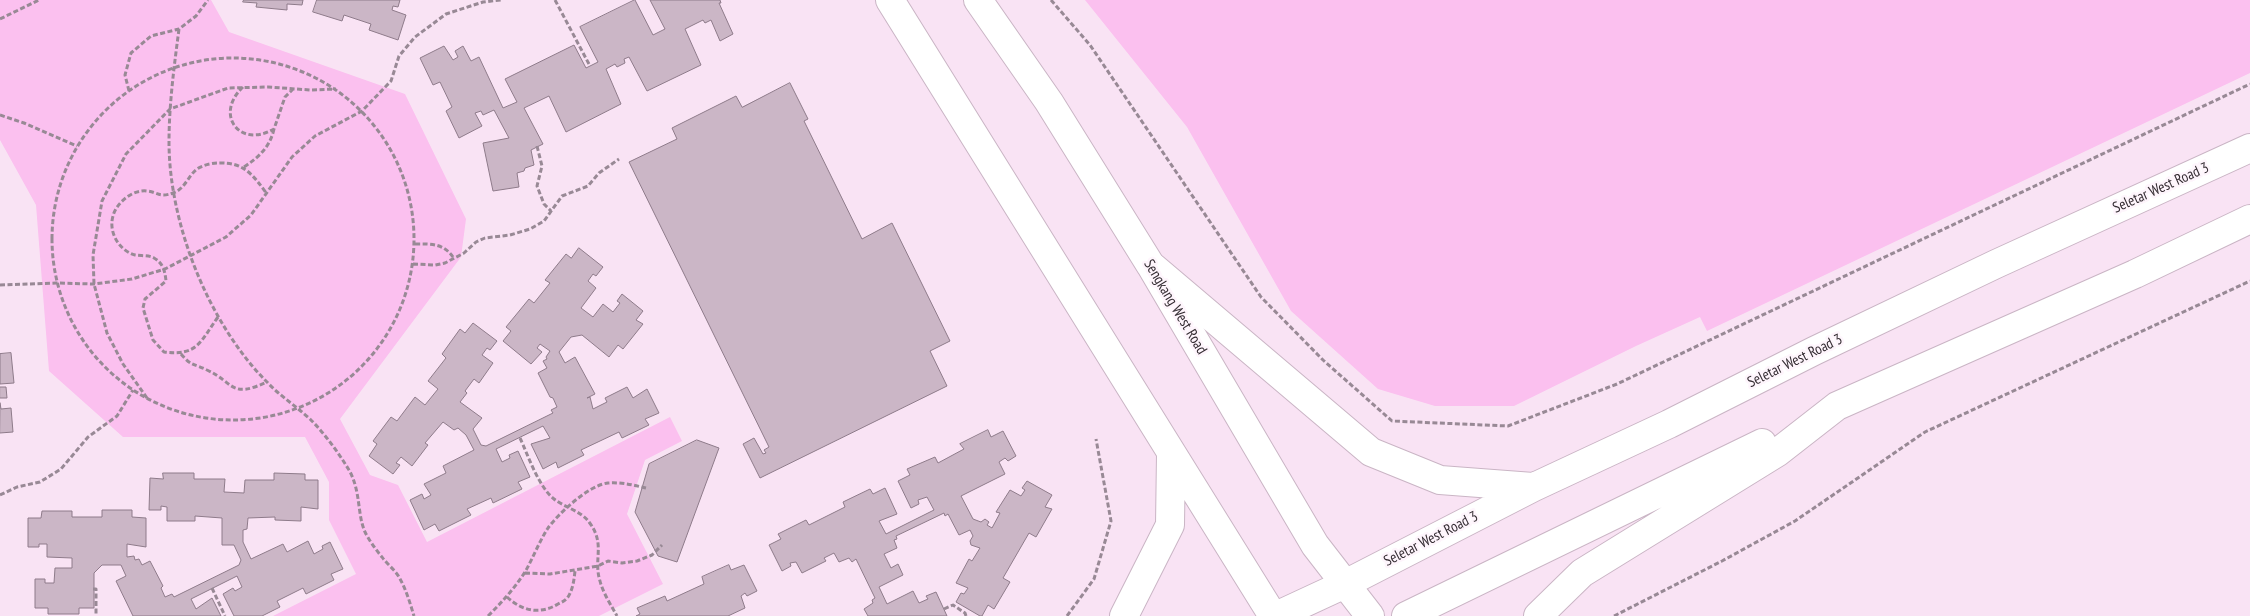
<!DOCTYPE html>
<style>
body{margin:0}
canvas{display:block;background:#f9e3f4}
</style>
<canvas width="2250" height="616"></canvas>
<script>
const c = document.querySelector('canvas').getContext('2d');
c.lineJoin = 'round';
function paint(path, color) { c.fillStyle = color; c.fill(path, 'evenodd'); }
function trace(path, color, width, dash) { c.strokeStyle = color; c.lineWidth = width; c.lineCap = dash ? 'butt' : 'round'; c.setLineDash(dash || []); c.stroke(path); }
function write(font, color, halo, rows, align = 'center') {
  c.font = font + ' "PT Sans Narrow",sans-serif'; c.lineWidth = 5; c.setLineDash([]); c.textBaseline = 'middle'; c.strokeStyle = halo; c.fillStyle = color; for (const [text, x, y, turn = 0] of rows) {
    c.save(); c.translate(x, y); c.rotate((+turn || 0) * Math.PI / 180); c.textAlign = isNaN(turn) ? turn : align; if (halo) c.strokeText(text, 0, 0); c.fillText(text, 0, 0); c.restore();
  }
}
const green = new Path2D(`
 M0 0H211L229 32 405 94 466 219 461 257 340 419 370 475 398 485 427 542 670 417 682 441 645 460 627 514 663 584 599 616H273L356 574 329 520V482L305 437H123L49 371 36 205 0 140Z
 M1085 0H2250V73L1707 331 1700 317 1636 346 1514 406H1435L1378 389 1291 311 1187 127Z`);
const building = new Path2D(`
 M244 0H303L302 5 287 4V10L256 7 257 3 243 2Z
 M317 0H400L398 7 393 6 392 10 406 15 398 40 369 30 371 24 344 15 342 21 313 12Z
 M635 0 653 35 665 29 650 0H720L721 3H719L733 34 720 41 711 20 705 23 703 20 685 29 701 65 647 91 629 57 624 59 625 63 617 67 615 64 606 69 621 104 566 132 549 96 524 108 543 144 531 150 534 165 525 168 524 171 517 173 519 187 493 191 483 143 509 138 494 110 483 115 481 111 475 113 482 126 459 138 446 111 452 107 440 82 433 85 420 58 444 46 453 60 458 57 455 51 463 46 471 61 479 57 503 108 517 102 505 79 574 45 586 68 598 62 580 27Z
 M790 83 808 119 804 121 862 239 892 223 950 341 930 351 947 386 760 478 743 444 754 438 763 454 766 453 764 450 769 447 629 162 677 139 672 128 736 96 742 107Z
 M579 248 603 267 596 276 593 274 588 281 596 288 581 308 593 317 603 304 613 312 620 303 617 301 622 294 643 311 636 320 643 324 623 349 618 345 609 357 582 335 571 337 559 352 565 363 575 357 595 394 587 398 590 397 593 409 607 402 605 398 627 387 633 398 647 389 659 413 645 419 649 425 622 438 619 432 581 450 584 455 558 468 556 462 543 469 531 444 550 438 543 426 496 449 502 462 510 458 509 455 518 451 530 477 518 482 522 489 493 503 491 498 467 509 471 515 439 531 435 524 424 530 410 500 422 494 424 499 431 495 424 484 446 473 443 466 474 450 466 435 458 428 454 430 443 422 425 443 428 445 412 466 401 457 396 463 400 465 393 474 369 456 377 444 373 441 391 417 397 421 415 397 425 405 438 389 428 381 446 358 442 354 460 329 465 333 473 323 497 341 490 350 487 348 482 355 493 363 479 383 474 379 465 391 467 393 460 402 482 418 473 429 481 445 486 446 553 413 551 410 557 407 553 398 550 397 538 373 547 368 543 361 547 359 546 357 550 351 540 344 537 348 542 352 531 364 503 341 511 331 506 327 529 299 534 303 550 283 545 280 566 254 571 258Z
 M11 353 14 383 0 384V354Z
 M0 387H6L7 398H0Z
 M0 403 1 409 11 408 13 432 0 433Z
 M988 430 991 437 1003 431 1016 456 1008 461 1005 458 999 462 1005 474 961 496 973 519 981 522 985 519 989 522 987 525 992 528 1000 513 996 512 1010 490 1021 496 1025 490 1022 488 1027 481 1052 495 1045 507 1052 509 1036 537 1029 533 1003 578 1010 582 994 609 988 605 982 616H980L956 602 961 593 964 594 968 588 956 583 969 559 972 561 980 548 971 545 970 541 973 536 970 530 959 535 948 514 945 516 944 513 896 536 897 539 894 540 897 548 884 554 891 568 898 564 903 575 879 587 887 604 913 591 919 603 928 599 926 596 936 592 947 616H868L864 609 873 603 872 600 875 598 856 559 852 562 849 558 839 562 834 553 824 558 826 561 802 573 796 562 790 563 791 566 782 571 769 545 781 539 778 534 806 520 809 525 845 507 843 502 870 489 873 494 885 488 897 514 879 521 886 534 934 510 927 497 918 500 919 504 911 508 898 481 910 475 907 469 935 457 938 463 964 449 960 444Z
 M697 440 719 448 677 562 658 556 635 512 649 464Z
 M163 473H194V479H225L224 492 244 493 245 480H274V473L305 474V480H318V509L301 507V521L275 520V517L248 518 247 529 243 530V542L251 559 283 544 287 552 308 541 314 554 323 549 322 546 330 542 343 569 331 574 334 580 306 594 303 588 277 601 280 607 262 616H234L223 594 233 588 235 591 242 587 237 576 191 599 196 609 212 598 221 616H133L116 581 126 576 121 565H102L94 573V608H79V614H48V608H35V579H45V583H54L55 568H72V558L47 557V544H39V547H28V518H41L42 511H72V517H102V510H132V517L146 518V547L127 544V557L134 556 135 560 139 559 142 565 150 561 163 586 161 588 165 597 172 594 174 597 239 565 241 560 234 545H222V518L195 516V521H167V507L161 506V510H149L150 478 163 479Z
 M729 565 731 570 744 565 757 591 747 596 745 593 741 596 745 608 728 616H636L640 614 637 608 665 596 667 601 704 584 702 577Z`);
const path = new Path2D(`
 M555 0 590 66
 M1051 0 1090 45 1261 297 1323 360 1392 421 1508 426 1617 384 2250 84
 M0 19 39 0
 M179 29C174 67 169 105 169 142 169 224 209 324 267 382 280 396 296 406 310 419 325 434 338 452 349 470 361 491 357 514 365 532 369 540 376 550 382 557 387 564 395 570 399 577 406 589 410 603 414 616
 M52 239a181 181 0 1 1 362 0a181 181 0 1 1-362 0Z
 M243 87C214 114 239 149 274 129L285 97 293 89
 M129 91 125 75 131 53 151 36 179 29 196 16 208 0
 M0 115 24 123 77 146
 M537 146 542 166 537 186 544 204 551 211
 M244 167C259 157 270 147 274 129
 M415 244C431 244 443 243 453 257
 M413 264 435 265 445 263 464 253 476 242 485 238 510 235 530 229 544 221 562 196 588 186 599 173 619 159
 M0 285 56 283 94 284 132 279 165 269 226 237 251 215 292 157 315 136 362 111 391 81 399 56 415 37 446 14 483 2 501 0
 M218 317C200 342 198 356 164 352L153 340 143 308 145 299 166 281C165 271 163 263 154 258 149 255 141 256 135 255 120 251 108 233 113 216 116 203 133 189 147 191 158 192 159 198 173 193 185 189 188 176 197 169 203 165 212 163 219 163 244 162 253 175 267 194
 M181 354C192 367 193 363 207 370 235 383 230 399 267 382
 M147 398 123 364 107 333 94 284 93 255 102 201 126 154 170 109 228 88 268 87 310 90 336 89
 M520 438C528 455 538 486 554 499 564 507 581 511 589 522 606 544 593 559 600 581 603 593 611 605 617 616
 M0 495 17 487 40 482 61 469 88 437 117 416 133 390
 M525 573 550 574 598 566 608 561 622 563 637 561 652 555 662 545
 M212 588 225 616
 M93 589H96V616
 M507 597C522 611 540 615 558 604 562 602 565 601 568 597 573 589 574 580 575 571
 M944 609 953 605 965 613 966 616
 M488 616C502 602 514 589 525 572 533 558 539 542 548 528 559 513 589 485 608 483 621 482 633 485 646 488
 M1067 616 1094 579 1111 521 1096 439
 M1614 616 1722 561 1795 521 1925 432 2250 281`);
const secondary = new Path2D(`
 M1154 268 1371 452 1440 480 1533 487
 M1276 616 1345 584 1534 487 1669 424 1814 351 1996 264 2250 148
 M1406 616 1762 443
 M1538 616 1582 573 1778 452 1837 406 2135 274 2250 219`);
const primary = new Path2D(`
 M890 0 1273 616
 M978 0 1049 102 1151 266 1315 545 1370 616
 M1124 616 1170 525 1171 454`);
const streetNames = [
 ["Seletar West Road 3",2161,188,-24],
 ["Sengkang West Road",1175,307,59],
 ["Seletar West Road 3",1795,361,-26],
 ["Seletar West Road 3",1431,539,-27]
];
paint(green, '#fbc0ef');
paint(building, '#cbb6c6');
trace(building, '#8e7b8a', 1);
trace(secondary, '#cab5c5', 30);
trace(primary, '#cab5c5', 30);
trace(path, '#988995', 3, [5, 2.5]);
trace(secondary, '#fff', 28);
trace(primary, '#fff', 28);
write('15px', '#342c32', '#fef5fc', streetNames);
</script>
